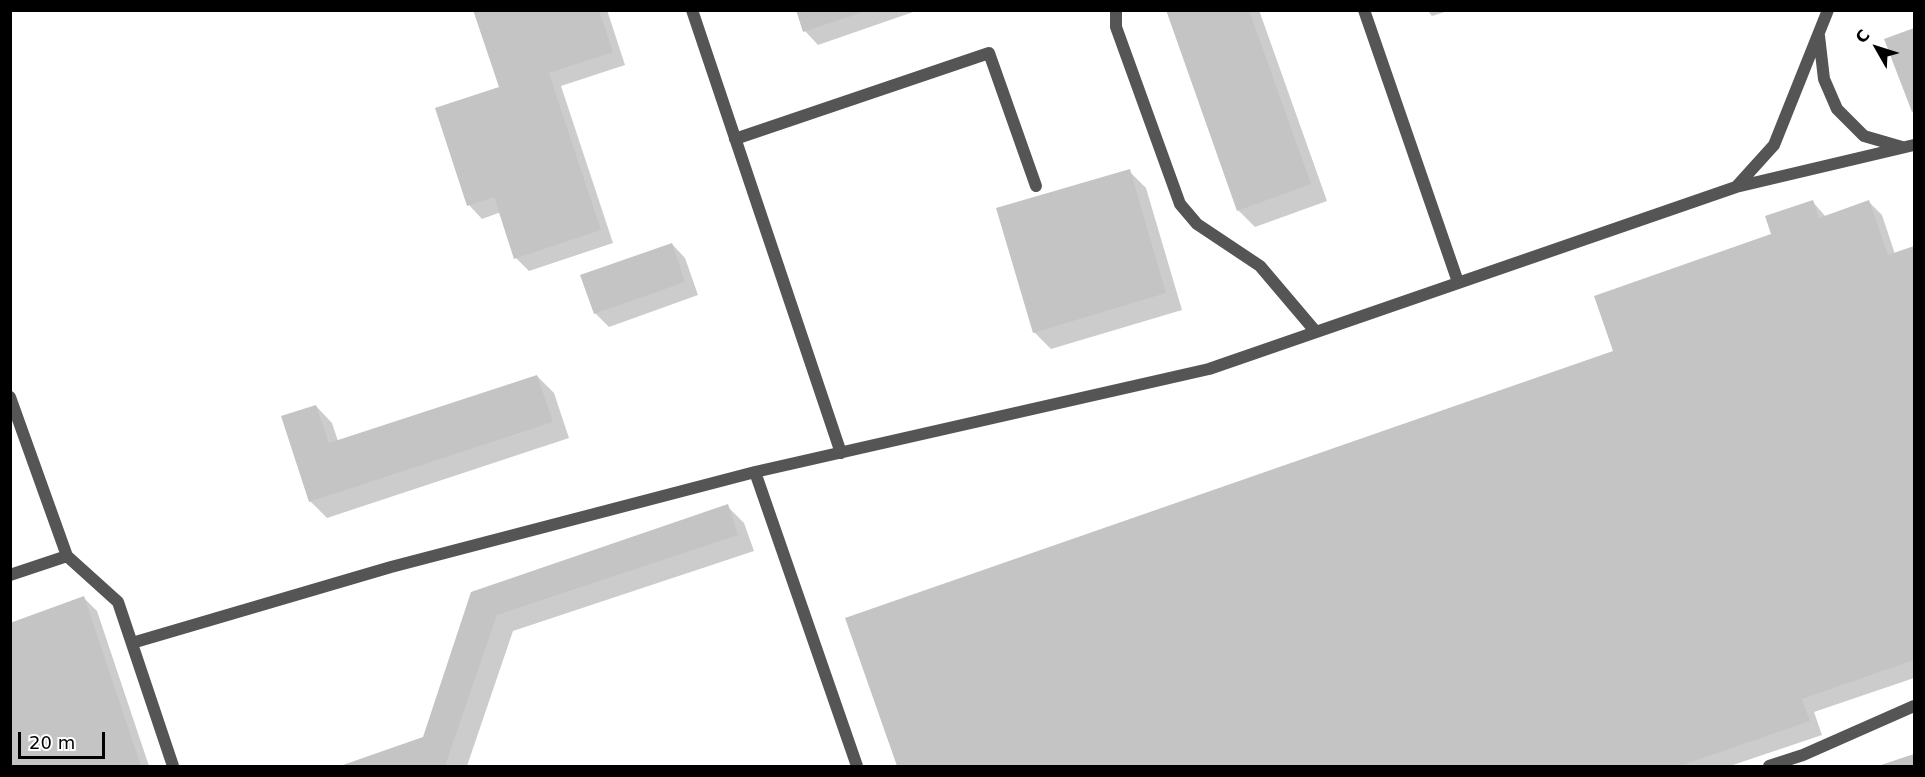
<!DOCTYPE html>
<meta charset="utf-8">
<style>
body{margin:0}
#map{position:relative;width:1925px;height:777px;overflow:hidden;background:#fff;font-family:"DejaVu Sans",sans-serif}
canvas{display:block}
.frame{position:absolute;inset:0;border:12px solid #000;pointer-events:none}
.north{position:absolute;left:1847px;top:18px;width:60px;height:60px;-webkit-text-stroke:4px #fff;paint-order:stroke;rotate:309deg;font-size:16px;font-weight:700;line-height:24px;text-align:center;color:#000}
.north::after{content:'';display:block;margin:auto;width:21px;height:27px;background:#000;clip-path:polygon(50% 0,100% 100%,50% 72%,0 100%)}
.scale{position:absolute;left:18px;top:732px;width:87px;height:27px;box-sizing:border-box;border:3px solid #000;border-top:0;padding-left:8px;font-size:18px;line-height:21px;white-space:nowrap;color:#000;-webkit-text-stroke:4px #fff;paint-order:stroke}
</style>
<div id="map">
<canvas width="1925" height="777"></canvas>
<div class="frame"></div>
<div class="north">С</div>
<div class="scale">20 m</div>
</div>
<script>
const c = document.querySelector('canvas').getContext('2d');
c.lineJoin = 'round';
function paint(path, color) { c.fillStyle = color; c.fill(path, 'evenodd'); }
function trace(path, color, width, dash) { c.strokeStyle = color; c.lineWidth = width; c.lineCap = dash ? 'butt' : 'round'; c.setLineDash(dash || []); c.stroke(path); }
const shadow = new Path2D(`
 M475 10H607L625 65 561 86 613 243 529 271 516 258 501 212 482 219 469 205 501 88Z
 M798 10H919L818 45 805 31Z
 M1168 10H1259L1327 201 1255 227 1238 210Z
 M1427 10H1451L1432 16Z
 M1914 29V112L1886 40Z
 M1129 171 1146 188 1182 310 1051 349 1034 332Z
 M1812 201 1826 217 1869 202 1882 215 1895 254 1914 248V678L1814 712 1822 735 1730 766H898L847 618 1615 352 1773 235Z
 M672 244 685 258 698 295 609 327 595 313Z
 M537 376 554 393 569 438 327 518 310 501 316 406 332 423 338 441Z
 M727 506 744 523 754 551 513 631 467 766H344L424 738 472 593Z
 M84 598 97 611 149 766H10V624Z
 M1914 755V766H1881Z`);
const building = new Path2D(`
 M473 10H599L613 52 549 73 601 230 514 259 494 197 467 206 435 108 499 87Z
 M796 10H867V11L803 32Z
 M1166 10H1249L1311 184 1237 211Z
 M1914 28V111L1912 112 1884 39Z
 M1130 169 1166 293 1033 333 996 208Z
 M1813 200 1819 218 1869 200 1888 255 1914 246V660L1802 699 1810 721 1680 766H897L845 618 1613 351 1594 296 1771 234 1765 216Z
 M672 243 685 282 594 314 580 275Z
 M537 375 553 422 309 502 281 416 316 405 329 443Z
 M728 504 738 535 497 615 445 766H340L423 737 471 592Z
 M84 596 141 766H10V623Z
 M1914 754V766H1878Z`);
const service = new Path2D(`
 M692 10 841 453
 M1116 10V27L1180 204 1197 224 1260 266 1316 332
 M1364 10 1458 282
 M1819 36 1824 79 1837 109 1864 136 1902 147
 M735 139 989 53 1036 186
 M1736 187 1774 145 1828 10
 M10 397 67 556 118 602 173 766
 M755 472 857 766
 M10 575 67 556
 M132 643 391 567 755 472 1209 369 1736 187 1914 145
 M1769 766 1803 755 1914 706`);
paint(shadow, '#0003');
paint(building, '#c4c4c4');
trace(service, '#555', 12);
</script>
